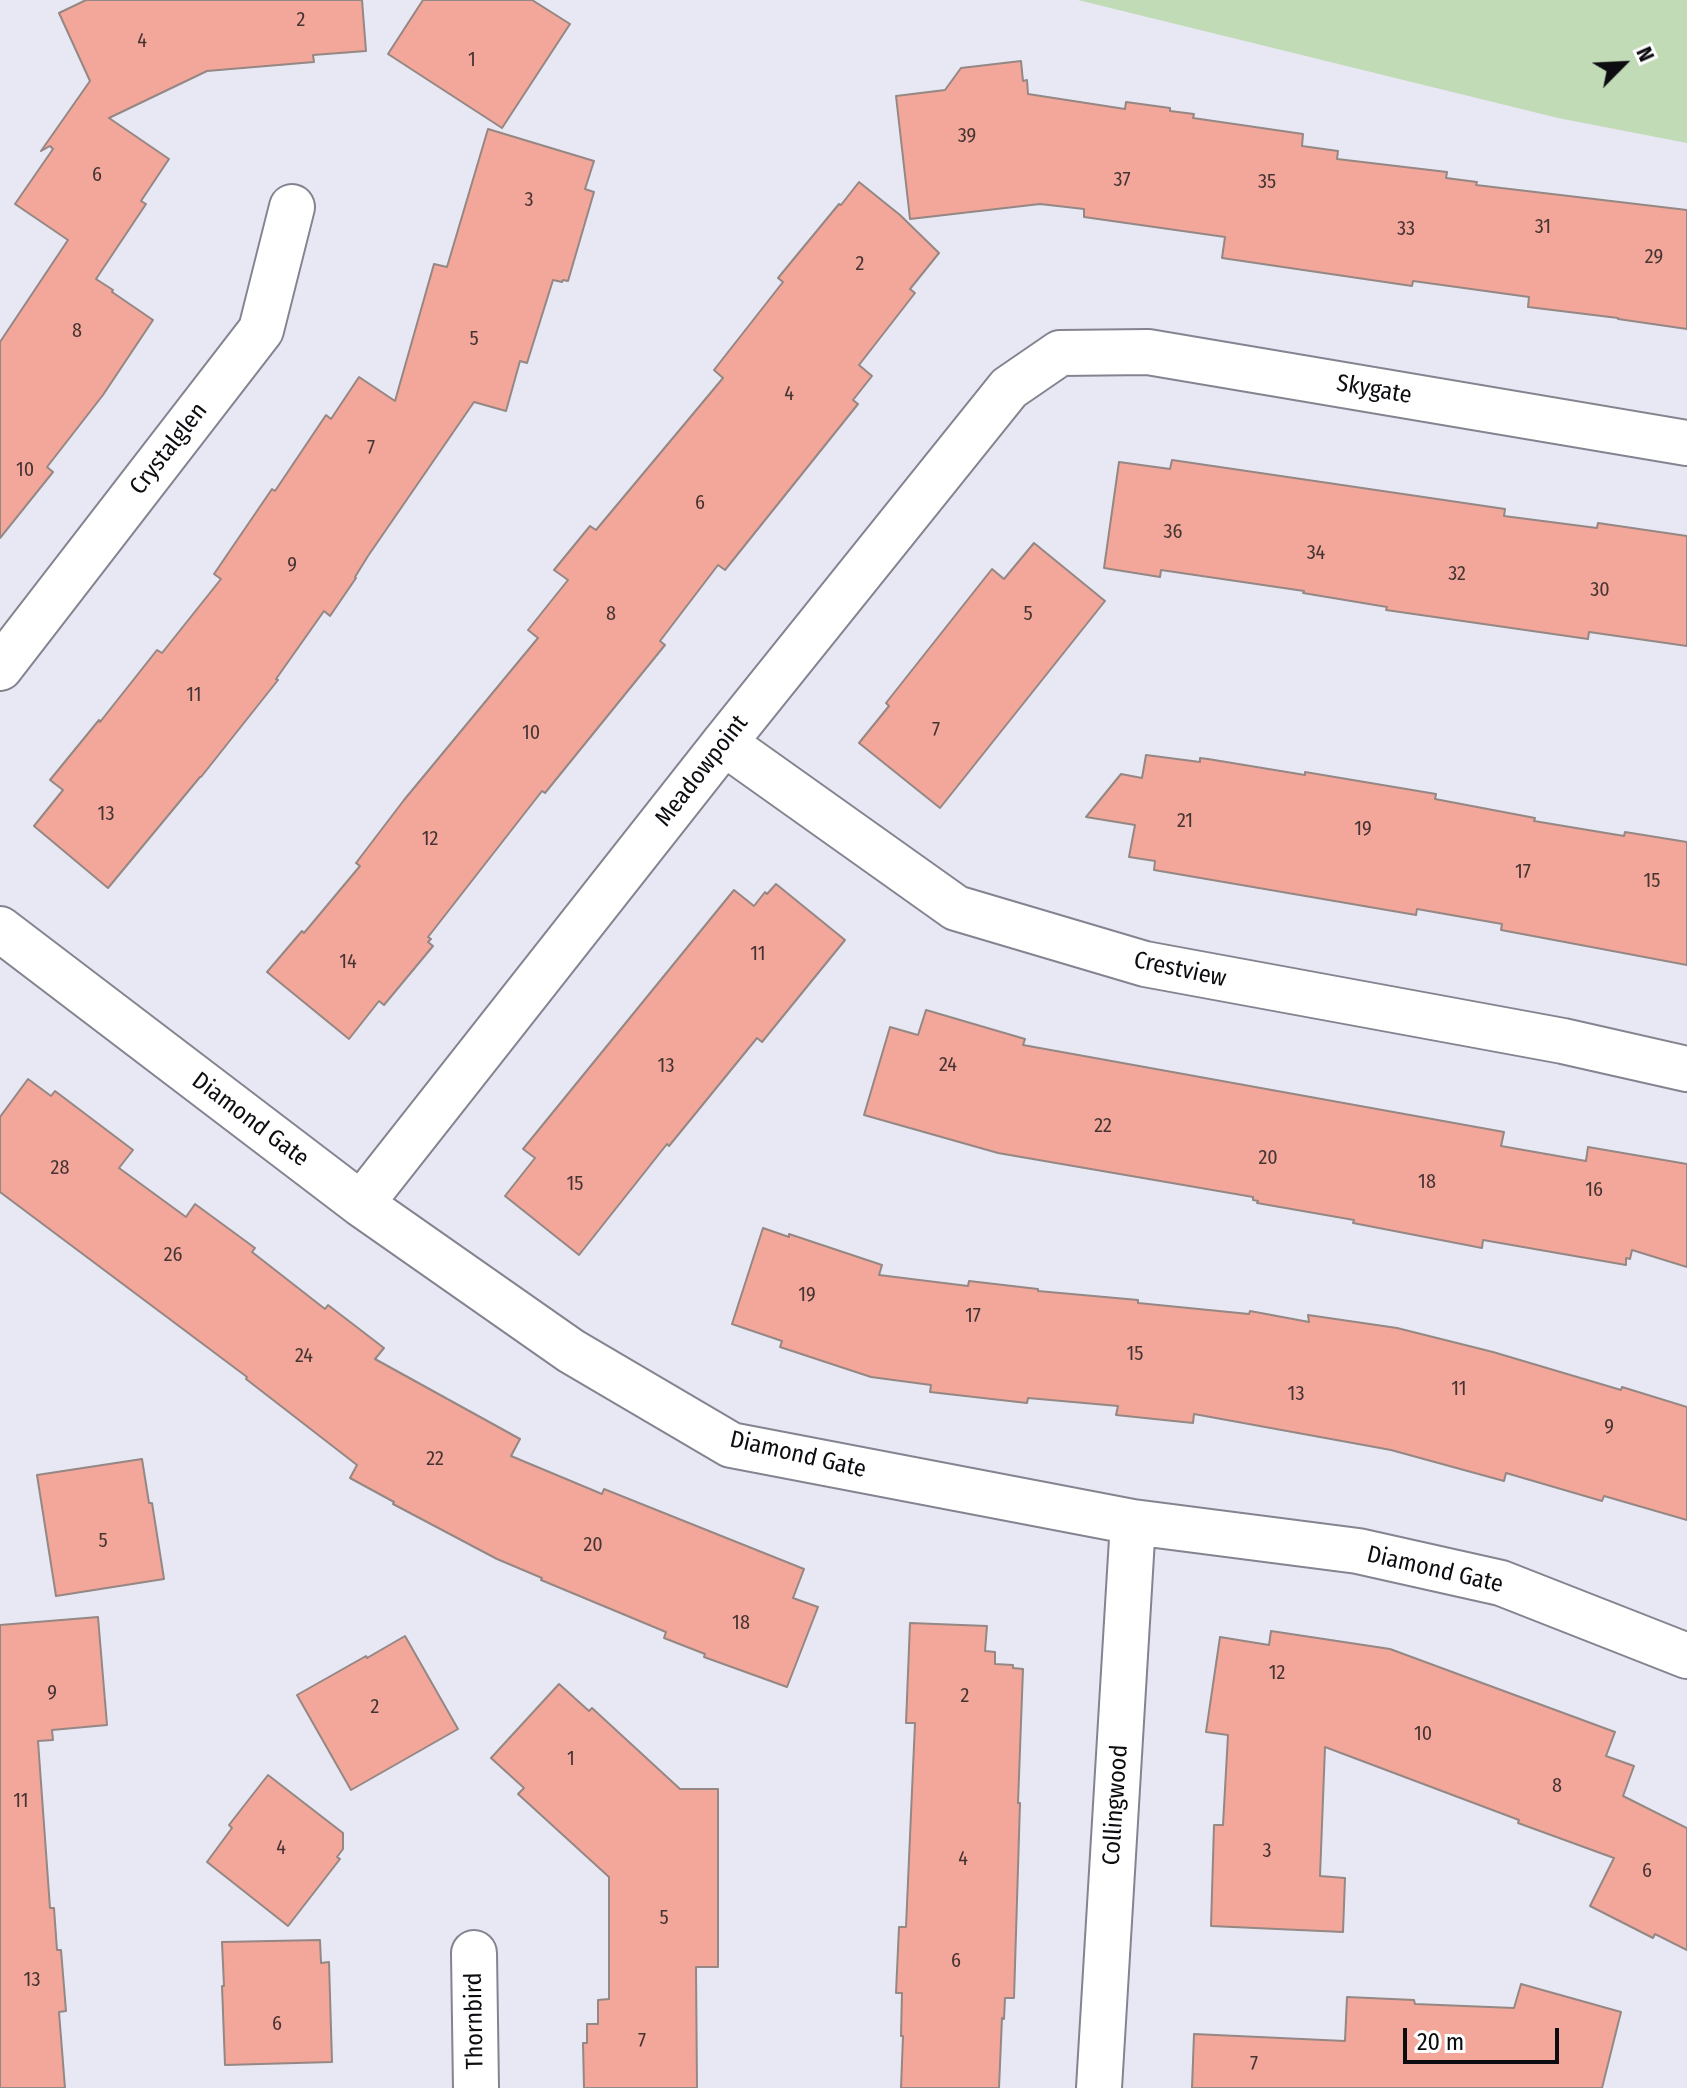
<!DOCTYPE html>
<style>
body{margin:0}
#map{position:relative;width:1687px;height:2088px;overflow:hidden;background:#e7e8f4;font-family:"Fira Sans Condensed",sans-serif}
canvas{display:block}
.north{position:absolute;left:1583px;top:24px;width:80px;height:80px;-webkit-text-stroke:6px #fff;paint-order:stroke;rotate:66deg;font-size:22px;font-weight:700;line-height:32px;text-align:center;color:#0d0d11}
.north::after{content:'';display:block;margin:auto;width:28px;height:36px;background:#0d0d11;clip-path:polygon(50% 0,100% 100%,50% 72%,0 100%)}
.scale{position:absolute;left:1403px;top:2028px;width:156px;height:36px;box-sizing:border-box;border:4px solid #0d0d11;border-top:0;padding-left:10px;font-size:24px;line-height:28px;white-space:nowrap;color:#0d0d11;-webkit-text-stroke:6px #fff;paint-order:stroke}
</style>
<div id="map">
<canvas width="1687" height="2088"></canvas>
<div class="north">N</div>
<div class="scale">20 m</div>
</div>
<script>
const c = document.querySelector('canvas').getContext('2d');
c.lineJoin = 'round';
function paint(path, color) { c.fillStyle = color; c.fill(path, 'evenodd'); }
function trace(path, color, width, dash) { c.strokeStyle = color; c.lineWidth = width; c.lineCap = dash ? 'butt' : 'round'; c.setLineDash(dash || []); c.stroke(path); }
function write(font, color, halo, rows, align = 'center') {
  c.font = font + ' "Fira Sans Condensed",sans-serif'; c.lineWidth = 6; c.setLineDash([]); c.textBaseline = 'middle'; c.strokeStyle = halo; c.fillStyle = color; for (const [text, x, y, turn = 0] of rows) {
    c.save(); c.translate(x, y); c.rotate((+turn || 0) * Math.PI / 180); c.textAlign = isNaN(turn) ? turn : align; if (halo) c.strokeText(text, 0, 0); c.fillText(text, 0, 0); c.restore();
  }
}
const green = new Path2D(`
 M1078 0H1687V143L1558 118Z`);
const building = new Path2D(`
 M86 0H362L366 51 313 55 314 62 207 71 109 118 169 159 141 201 146 204 96 279 113 290 112 292 153 320 103 395 47 467 53 472 0 538V342L68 240 15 204 53 149 50 146 41 151 90 81 59 13Z
 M423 0H532L570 24 502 128 388 54Z
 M1021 61 1023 81 1027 80 1028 94 1125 109 1126 102 1170 108V111L1194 114 1193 118 1303 134 1302 146 1338 151 1337 159 1447 172 1446 178 1477 182 1476 185 1687 210V329L1618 319V318L1528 307 1529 297 1413 281 1412 286 1222 258 1225 237 1084 217V209L1040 204 910 219 896 96 945 90 961 68Z
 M488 129 594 161 585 189 594 192 568 281 563 280 562 282 553 280 527 363 520 361 506 411 474 402 368 556 355 577 356 578 330 616 324 611 276 679 278 680 201 777H200L108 888 34 826 63 790 50 780 99 720 100 722 157 650 162 653 221 579 214 574 272 489 275 491 326 415 331 419 359 377 395 401 434 264 447 267Z
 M859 182 900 215 939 253 910 289 915 293 859 365 872 376 853 400 858 404 725 570 718 565 660 641 665 645 545 793 542 791 428 937 431 939 428 942 433 946 384 1005 379 1001 349 1039 267 972 302 931 304 933 360 866 356 863 404 800 538 638 528 630 568 580 554 570 590 526 596 530 723 378 714 370 783 282 778 278 839 204 841 205Z
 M1172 460 1505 509 1504 516 1597 528 1598 523 1687 536V646L1589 632 1588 639 1386 610 1387 607 1303 593 1304 591 1161 570 1160 577 1104 568 1119 462 1170 469Z
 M1034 543 1105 601 940 808 859 743 889 706 886 703 992 569 1004 579Z
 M1146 755 1200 762V758L1208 759 1305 775V772L1436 794 1435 799 1535 818 1534 821 1624 836 1625 832 1687 842V965L1501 930 1502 924 1417 909 1416 915 1154 870 1155 861 1129 857 1135 825 1086 817 1121 774 1142 778Z
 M776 884 845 940 762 1042 757 1038 669 1146 667 1144 579 1255 505 1196 535 1158 523 1149 734 890 754 906 765 892 767 894Z
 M926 1010 1025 1039 1023 1045 1504 1132 1501 1146 1586 1161 1588 1147 1687 1164V1267L1632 1250 1630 1259 1626 1258V1265L1483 1240 1482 1248 1353 1223 1354 1220 1257 1203 1258 1201 1253 1200V1197L998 1153 864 1115 890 1027 918 1035Z
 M28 1079 51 1096 55 1091 133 1150 119 1168 186 1217 195 1204 255 1248 252 1252 325 1309 328 1305 384 1348 375 1359 520 1439 511 1456 602 1494 604 1489 804 1569 793 1598 818 1607 787 1687 704 1657 705 1654 664 1638 666 1632 541 1580 542 1578 497 1559 393 1504 394 1502 350 1478 357 1465 246 1379 247 1377 0 1192V1117Z
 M763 1228 789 1237V1234L882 1265 879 1275 968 1286 969 1281 1038 1289V1291L1138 1300V1303L1249 1314 1250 1311 1309 1322 1308 1315 1397 1328 1493 1352 1621 1390 1622 1387 1687 1407V1520L1604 1496 1602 1501 1506 1473 1504 1481 1391 1450 1194 1414 1193 1423 1116 1415 1118 1406 1028 1398 1027 1403 930 1392 931 1385 871 1377 780 1347 782 1341 732 1324Z
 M142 1459 149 1503H152L164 1579 56 1596 37 1475Z
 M98 1617 107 1725 52 1730 53 1740 38 1741 50 1908H54L57 1950H61L66 2011 59 2012 65 2088H0V1625Z
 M910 1623 987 1626 985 1651 995 1652V1664L1013 1665V1668L1023 1669 1018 1803H1020L1014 1998H1005L1004 2019 1002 2018 999 2088H901L903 2036H901L902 1993H896L899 1927H906L915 1723H906Z
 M1271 1631 1390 1649 1615 1732 1606 1756 1634 1766 1623 1796 1687 1828V1950L1655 1934 1653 1938 1590 1906 1614 1858 1518 1823 1519 1820 1325 1747 1320 1876 1345 1878 1343 1932 1211 1926 1214 1825H1223L1228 1735 1206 1732 1220 1637 1269 1645Z
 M405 1636 458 1729 351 1790 297 1695 366 1656 367 1658Z
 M559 1684 589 1711 592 1708 680 1789H718V1967H696L697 2088H584L583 2043H587V2024H598V2000L609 1999V1877L518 1794 524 1788 491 1758Z
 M268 1775 343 1833V1849L337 1857 340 1859 288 1926 207 1862 232 1828 229 1825Z
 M320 1940 321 1963 329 1962 332 2062 225 2065 222 1986H224L222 1942Z
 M1521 1984 1621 2012 1602 2088H1192L1194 2034 1345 2041 1347 1997 1414 2000 1415 2004 1514 2008Z`);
const minor = new Path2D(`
 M0 668 261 330 292 207
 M724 743 956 908 1145 964 1563 1041 1687 1069
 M0 929 361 1204 571 1351 731 1445 1133 1522 1358 1551 1501 1583 1687 1656
 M361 1204 724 743 1009 388 1060 353 1148 352 1687 443
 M474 1953 476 2088
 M1099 2088 1133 1522`);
const numberNames = [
 ["2",301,20],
 ["4",142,41],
 ["1",472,60],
 ["39",967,136],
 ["6",97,175],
 ["37",1122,180],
 ["35",1267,182],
 ["3",529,200],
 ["31",1543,227],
 ["33",1406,229],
 ["29",1654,257],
 ["2",860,264],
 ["8",77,331],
 ["5",474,339],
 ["4",789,394],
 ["7",371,448],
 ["10",25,470],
 ["6",700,503],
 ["36",1173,532],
 ["34",1316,553],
 ["9",292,565],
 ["32",1457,574],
 ["30",1600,590],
 ["8",611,614],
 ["5",1028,614],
 ["11",194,695],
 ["7",936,730],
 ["10",531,733],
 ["13",106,814],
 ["21",1185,821],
 ["19",1363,829],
 ["12",430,839],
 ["17",1523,872],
 ["15",1652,881],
 ["11",758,954],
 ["14",348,962],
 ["24",948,1065],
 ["13",666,1066],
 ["22",1103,1126],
 ["20",1268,1158],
 ["28",60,1168],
 ["18",1427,1182],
 ["15",575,1184],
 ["16",1594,1190],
 ["26",173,1255],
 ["19",807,1295],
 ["17",973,1316],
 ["15",1135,1354],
 ["24",304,1356],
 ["11",1459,1389],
 ["13",1296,1394],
 ["9",1609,1427],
 ["22",435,1459],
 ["5",103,1541],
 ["20",593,1545],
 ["18",741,1623],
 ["12",1277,1673],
 ["9",52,1693],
 ["2",965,1696],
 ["2",375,1707],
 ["10",1423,1734],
 ["1",571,1759],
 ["8",1557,1786],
 ["11",21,1801],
 ["4",281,1848],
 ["3",1267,1851],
 ["4",963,1859],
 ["6",1647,1871],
 ["5",664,1918],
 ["6",956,1961],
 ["13",32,1980],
 ["6",277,2024],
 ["7",642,2041],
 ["7",1254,2064]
];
const streetNames = [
 ["Skygate",1374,390,10],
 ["Crystalglen",169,449,-52],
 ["Meadowpoint",702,771,-52],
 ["Crestview",1180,970,12],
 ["Diamond Gate",250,1120,37],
 ["Diamond Gate",798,1455,13],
 ["Diamond Gate",1435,1570,13],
 ["Collingwood",1116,1805,-86],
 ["Thornbird",475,2021,-91]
];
paint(green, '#c1dbb6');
paint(building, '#f3a79a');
trace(building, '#948784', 2);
trace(minor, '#83848f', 48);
trace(minor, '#fff', 44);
write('20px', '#463433', null, numberNames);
write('24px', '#0d0d11', '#fff', streetNames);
</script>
